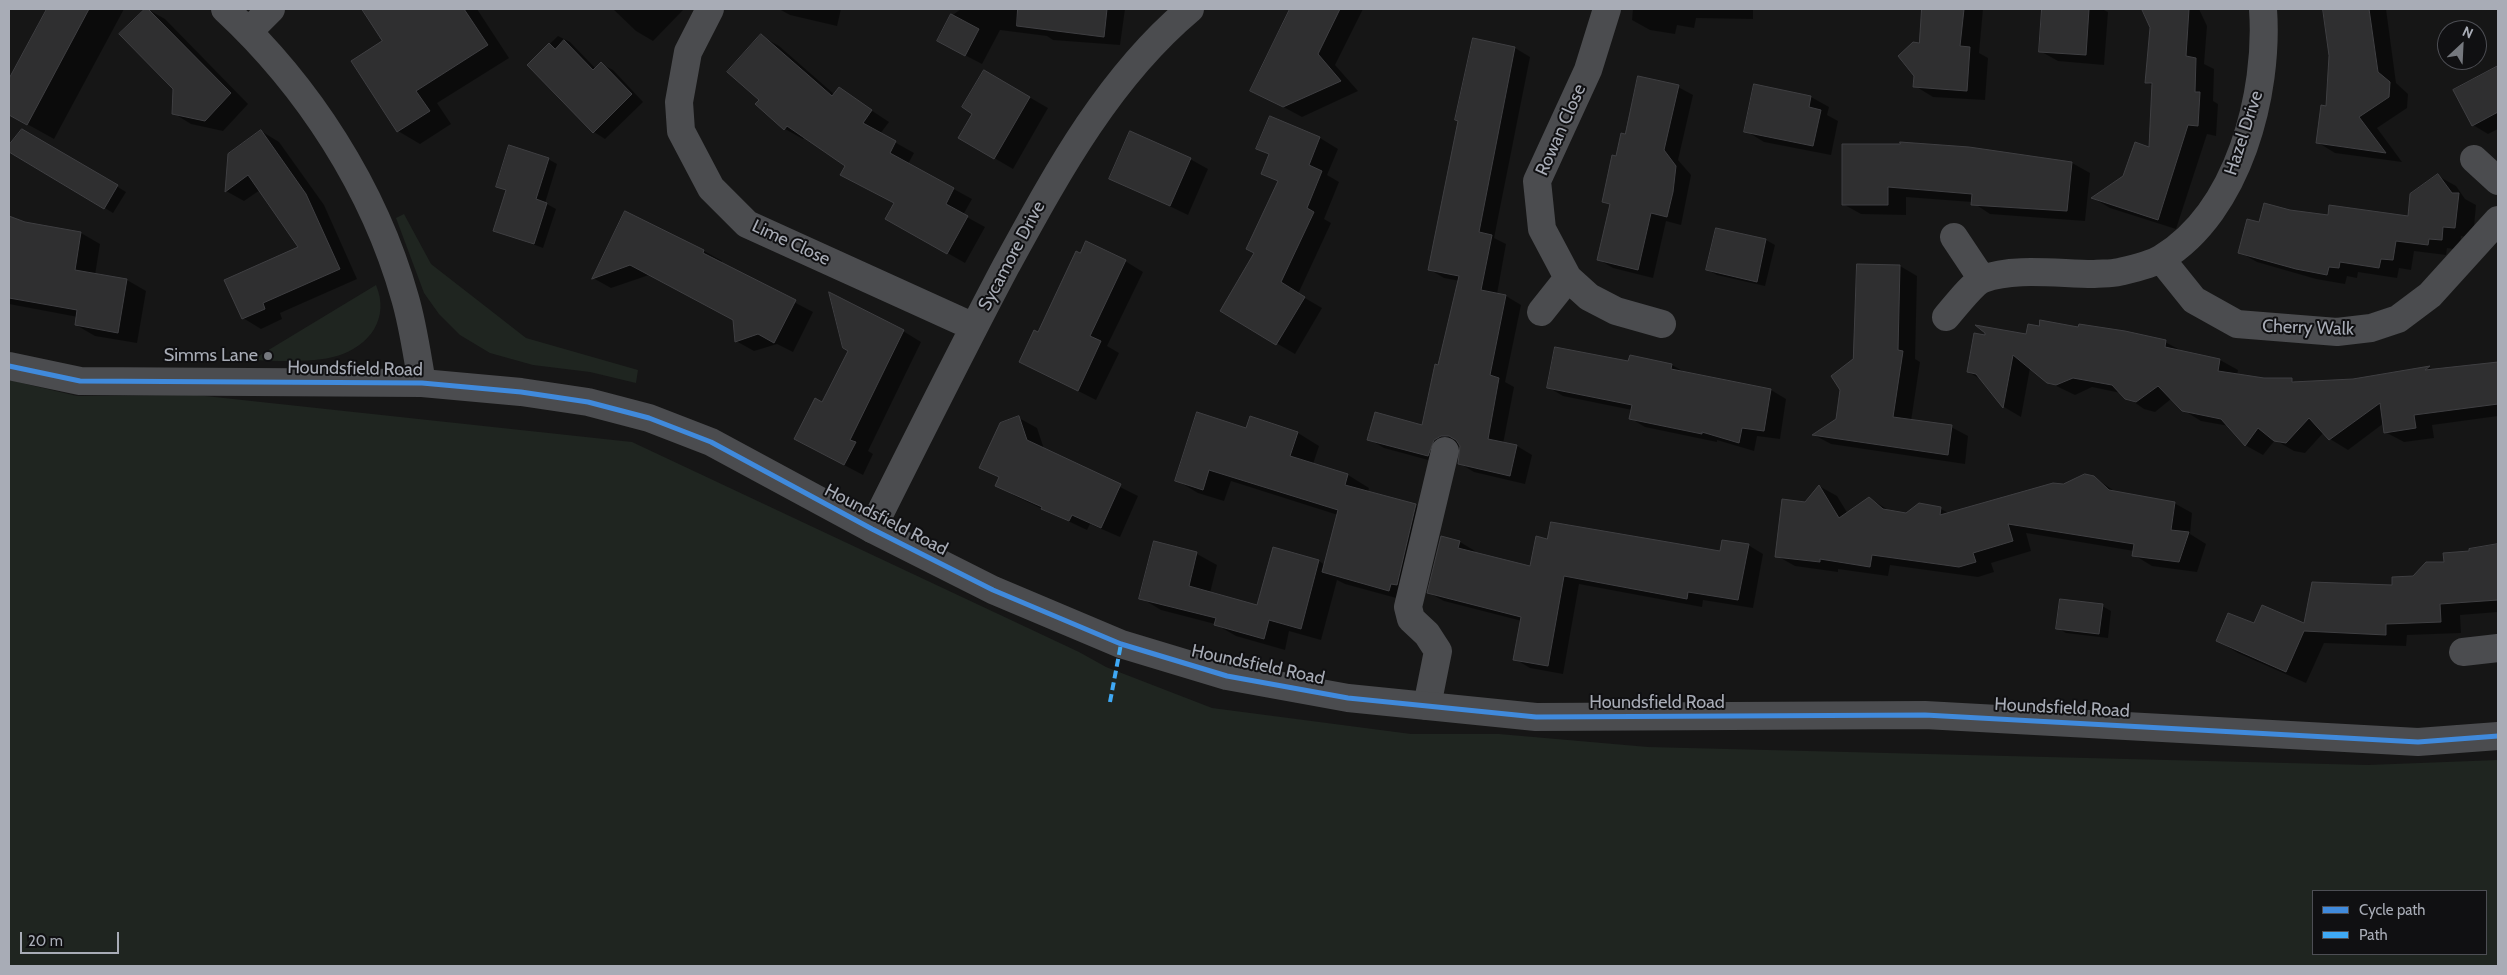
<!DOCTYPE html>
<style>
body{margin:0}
#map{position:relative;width:2507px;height:975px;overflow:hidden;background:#161616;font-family:Cabin,sans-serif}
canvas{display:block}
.frame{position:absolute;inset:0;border:10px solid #a8acb6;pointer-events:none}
.legend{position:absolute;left:2312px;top:890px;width:175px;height:65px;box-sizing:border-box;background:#101012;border:1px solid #4d4e54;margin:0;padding:6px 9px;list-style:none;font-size:15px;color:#a8acb6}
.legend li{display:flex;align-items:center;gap:10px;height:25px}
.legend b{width:25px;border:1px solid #4d4e54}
.north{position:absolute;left:2437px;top:20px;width:50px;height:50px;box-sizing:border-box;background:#101012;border:1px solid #4d4e54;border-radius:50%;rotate:25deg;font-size:14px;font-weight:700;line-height:20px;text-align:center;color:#a8acb6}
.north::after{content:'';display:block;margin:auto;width:18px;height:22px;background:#75787e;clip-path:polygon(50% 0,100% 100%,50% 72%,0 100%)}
.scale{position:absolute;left:20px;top:932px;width:99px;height:22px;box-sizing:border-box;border:2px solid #a8acb6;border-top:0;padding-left:6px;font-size:15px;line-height:18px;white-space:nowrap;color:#a8acb6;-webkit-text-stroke:4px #101012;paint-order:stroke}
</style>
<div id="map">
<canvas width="2507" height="975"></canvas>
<div class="frame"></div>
<ul class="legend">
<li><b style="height:6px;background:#408adc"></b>Cycle path</li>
<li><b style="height:6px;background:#3fa9f5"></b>Path</li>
</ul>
<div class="north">N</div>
<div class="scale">20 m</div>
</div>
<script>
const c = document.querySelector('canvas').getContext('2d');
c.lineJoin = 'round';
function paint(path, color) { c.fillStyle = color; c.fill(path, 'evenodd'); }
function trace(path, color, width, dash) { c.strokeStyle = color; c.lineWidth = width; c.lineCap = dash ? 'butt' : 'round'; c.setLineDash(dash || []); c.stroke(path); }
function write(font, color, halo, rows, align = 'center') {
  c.font = font + ' Cabin,sans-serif'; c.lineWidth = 4; c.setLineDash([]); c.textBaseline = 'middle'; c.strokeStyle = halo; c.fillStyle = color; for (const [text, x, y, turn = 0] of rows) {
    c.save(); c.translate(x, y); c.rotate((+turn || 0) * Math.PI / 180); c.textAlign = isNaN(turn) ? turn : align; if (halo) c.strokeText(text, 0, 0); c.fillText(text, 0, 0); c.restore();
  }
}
const green = new Path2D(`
 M404 214 431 264 526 338 638 370 636 383 590 372 533 365 490 353 460 335 439 314 424 293 396 218Z
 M376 285C390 318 370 346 337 356 314 363 277 361 252 360Z
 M9 380 77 396 196 395 632 442 1079 652 1106 667 1212 708 1411 734H1499L1648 747 2368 765 2498 760V966H9ZM2313 891H2486V954H2313Z`);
const shadow = new Path2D(`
 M48 9H124L54 139 9 114V82Z
 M147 9 165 19 248 104 223 131 191 124 173 113 174 89 121 34Z
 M363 9H477L509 58 437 103 451 124 420 144 398 131 353 62 384 42Z
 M613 9H684L653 41 636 31Z
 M779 9H841L837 26 790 15Z
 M961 9H1125L1120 45 1053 40 1047 36 1000 30 982 64 955 50 950 17Z
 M1291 9H1363L1335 65 1358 91 1302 117 1252 90Z
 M1633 9H1753V19L1696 18 1694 28 1677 25 1675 34 1650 30 1632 20Z
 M1923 9H1983L1979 53 1988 58 1985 100 1933 97 1915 86Z
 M2044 9H2102L2108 12 2104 65 2058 61 2040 51Z
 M2143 9H2199L2207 26 2204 64 2214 69 2213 101 2218 104 2216 136 2207 134 2176 229 2110 208 2093 198 2124 177 2150 149 2153 86 2146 82 2151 27Z
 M2324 9H2386L2396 83 2408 94 2407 108 2377 128 2402 162 2335 153 2317 142 2328 107 2330 56Z
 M558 36 570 42 596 69 601 64 613 70 643 102 605 139 594 132 528 65Z
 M761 36 779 46 835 95 839 89 889 122 880 134 914 153 908 164 972 199 963 215 985 227 965 263 886 218 895 203 805 137 803 139 785 129 761 100Z
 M1474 39 1515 48 1530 57 1494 238 1506 244 1497 294 1506 296 1521 305 1505 382 1514 387 1503 444 1517 446 1532 455 1525 484 1474 472 1459 463 1460 444 1449 448 1443 464 1384 448 1369 439 1423 426 1460 281 1444 278 1429 269Z
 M2498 68V129L2488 134 2473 125 2454 90Z
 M984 71 1048 108 1013 169 960 138 974 113Z
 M1678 87 1693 95 1678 160 1691 175 1681 225 1666 221 1653 278 1613 268 1598 259 1611 205 1603 201 1626 135Z
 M1811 97 1829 107 1827 115 1838 121 1831 155 1764 142 1746 131Z
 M1270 118 1320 138 1338 149 1327 175 1339 182 1324 219 1331 223 1298 294 1322 308 1295 354 1221 311 1256 253 1278 182 1263 173 1270 155 1258 148Z
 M23 130 126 192 113 213 9 150 15 138Z
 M261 131 279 142 324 205 357 279 280 313 282 319 261 329 243 318 300 247 260 190 244 201 226 191 229 155Z
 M1843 145 2072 163 2090 173 2085 221 1990 214 1972 202 1906 197V215L1861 214 1843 204Z
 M548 159 557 164 545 203 556 209 543 248 495 230 507 192 498 186Z
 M1190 159 1208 169 1188 215 1111 178Z
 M2438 176 2456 186 2465 199 2476 205 2473 238 2461 236 2460 250 2447 248 2446 255 2414 251 2411 270 2399 268 2397 278 2358 272 2357 278 2347 276 2345 284 2316 279 2257 262 2239 252 2259 223 2289 211 2329 216 2409 217Z
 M626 213 704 251 722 261 721 264 813 312 793 352 777 344 754 351 736 341 734 320 649 275 611 288 593 278Z
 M9 218 25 223 81 233 100 244 95 275 127 280 146 291 137 343 95 336 76 325 78 317 9 304Z
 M1766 240 1775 245 1765 286 1717 275 1708 270Z
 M1081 254 1125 261 1143 272 1107 346 1119 353 1096 400 1021 362Z
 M1900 266 1917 276 1915 359 1920 362 1911 421 1951 427 1968 436 1965 464 1831 444 1814 435 1838 419 1855 360Z
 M903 331 921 342 868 451 873 454 863 475 795 439 823 403Z
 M1986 336 2165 342 2184 352 2220 360 2238 370 2237 375 2264 379 2291 380 2296 383 2353 380 2430 368 2447 377 2444 399 2498 378V416L2432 425 2434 438 2404 442 2385 432 2384 423 2348 450 2330 439 2324 432 2305 453 2294 451 2275 440 2263 455 2245 445 2229 426 2201 421 2183 410 2171 399 2155 412 2144 409 2121 393 2092 387 2075 395 2048 382 2030 368 2021 417 2004 407 1982 380 1968 372Z
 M1629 363 1672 365 1686 373 1771 390 1786 399 1780 439 1757 436 1754 451 1717 440V442L1645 427 1630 418 1632 410 1563 396 1548 387Z
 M1019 418 1037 428 1044 449 1138 496 1120 537 1090 524 1087 530 1015 496 997 485 1000 478 981 467Z
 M1250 418 1298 433 1319 446 1313 464 1348 475 1369 488 1368 492 1416 505 1437 518 1411 602 1345 584 1337 580 1321 640 1289 631 1285 650 1236 636 1215 624 1161 610 1141 598 1155 543 1197 554 1217 565 1210 593 1258 606 1319 561 1325 565 1338 515 1231 481 1224 501 1198 493 1176 480 1247 429Z
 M2094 477 2117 493 2174 503 2192 513 2190 534 2206 544 2197 572 2152 566 2134 555V551L2026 533 2031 551 1991 563 1994 572 1978 577 1890 565 1888 576 1838 569V572L1795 566 1777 556 1805 503 1819 486 1837 496 1848 514 1869 498 1890 511 1906 514 1919 504 1941 509 1950 514Z
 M1442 537 1460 542 1475 551 1474 553 1531 568 1548 540 1721 552 1748 545 1763 554 1753 608 1703 600 1702 607 1579 584 1563 674 1530 668 1515 659 1522 621 1444 601 1429 593Z
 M2498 545V612L2460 615 2461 633 2407 635 2406 646 2324 643 2306 683 2238 653 2218 641 2255 625 2305 624 2471 552 2470 550Z
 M2102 606 2111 611 2108 638 2066 633 2058 628Z`);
const building = new Path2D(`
 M47 9H89L27 125 9 115V79Z
 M145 9H148L231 93 205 121 172 114 173 89 119 34Z
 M362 9H464L488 45 416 91 430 111 397 132 351 61 382 41Z
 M1018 9H1107L1104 37 1017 26Z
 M1290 9H1340L1318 54 1341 81 1283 107 1250 91Z
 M1922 9H1964L1960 46 1970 47 1967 91 1913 87 1914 76 1898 56 1913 42 1919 43Z
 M2042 9H2089L2086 55 2039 52Z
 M2142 9H2189L2186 56 2196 58 2195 92H2200L2198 126 2188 125 2158 220 2091 198 2123 176 2135 142 2149 147 2152 83H2145L2150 28Z
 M2323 9H2369L2378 72 2390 82 2389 97 2359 117 2386 153 2316 143 2321 105 2326 106 2329 56Z
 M951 14 979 29 965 56 937 41Z
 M761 34 832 96 839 87 872 110 863 123 896 141 890 153 954 188 946 204 968 216 947 254 885 219 894 203 840 175 845 166 787 126 784 130 755 104 759 100 727 72Z
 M1473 38 1515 47 1479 232 1492 235 1481 290 1506 295 1490 375 1499 378 1488 439 1517 445 1510 476 1458 464 1460 446 1456 440 1449 436H1441L1434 440 1428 456 1367 440 1375 412 1422 425 1435 364 1438 365 1459 276 1428 270 1458 121 1455 120Z
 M564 40 593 70 601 62 632 94 593 133 527 65 549 43 555 49Z
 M2498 66V112L2472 126 2453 90Z
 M984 70 1030 97 994 159 958 138 972 114 962 107Z
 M1638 76 1679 85 1664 150 1676 166 1673 192 1667 217 1651 213 1638 270 1597 260 1610 204 1602 202 1612 155 1616 156 1621 133 1625 134Z
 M1754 84 1811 96 1809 107 1821 110 1813 146 1744 132Z
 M1270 116 1320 137 1309 165 1322 171 1307 208 1314 212 1281 282 1305 297 1276 345 1220 311 1254 253 1246 249 1278 181 1261 174 1269 154 1256 149Z
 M22 129 118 185 104 209 9 152V145Z
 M261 130 306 194 340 269 263 303 265 309 242 319 224 280 298 247 248 175 225 192 228 154Z
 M1130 131 1191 158 1170 206 1109 179Z
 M1900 142 1969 147 2072 162 2067 211 1971 205 1972 194 1888 187V205H1842V144H1900Z
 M509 145 549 158 536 199 547 203 534 244 493 231 506 190 496 187Z
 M2438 174 2452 193H2459L2455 228 2443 227 2442 240 2429 239 2428 245 2396 241 2393 260 2381 259 2379 268 2340 262 2339 268 2329 267 2327 275 2296 269 2238 253 2247 219 2259 222 2264 203 2290 210 2328 215 2329 205 2408 216 2410 194Z
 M625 211 704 250 703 253 796 300 774 343 758 334 735 342 733 320 630 265 592 279Z
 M9 216 25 222 81 232 75 270 127 279 118 333 75 325 77 310 9 298Z
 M1716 228 1766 239 1757 282 1706 270Z
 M1086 241 1126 260 1090 336 1101 341 1078 391 1019 362 1034 330 1038 332 1076 251 1080 253Z
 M1857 264 1900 265 1898 350 1903 351 1893 417 1952 425 1948 455 1812 435 1836 419 1840 390 1831 376 1853 359Z
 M829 292 904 330 850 440 856 442 844 465 794 439 815 398 822 402 848 351 843 348Z
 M2040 320 2078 327 2079 324 2125 331 2166 340 2165 347 2220 359 2218 371 2264 378H2292V382L2353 379 2430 366 2425 370 2498 362V404L2414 415 2416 428 2384 433 2380 403 2329 440 2309 418 2286 443 2274 441 2258 428 2245 446 2221 419 2182 411 2158 386 2136 402 2125 399 2112 385 2073 378 2056 385 2047 383 2013 355 2003 408 1976 374 1967 372 1974 333 1985 335V333L1975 325 2026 334 2028 324 2039 326Z
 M1555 347 1628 361 1630 355 1672 364 1671 369 1771 389 1764 431 1742 428 1739 443 1702 432V434L1629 419 1632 405 1547 388Z
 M1197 412 1246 428 1250 416 1298 432 1290 456 1348 474 1345 485 1416 504 1397 585 1391 584 1389 591 1322 572 1338 510 1209 470 1203 490 1175 481Z
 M1019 416 1027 440 1121 484 1101 528 1072 515 1069 521 1041 509 1042 507 995 486 999 477 979 468 1000 423Z
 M2085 474 2094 476 2109 490 2175 502 2171 530 2189 532 2179 562 2132 556 2134 544 2008 524 2013 541 1973 553 1976 562 1959 567 1872 555 1870 567 1820 559V562L1775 557 1782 499 1805 502 1819 485 1839 518 1869 497 1883 509 1906 513 1919 503 1941 507 1940 515 2053 483 2063 484Z
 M1551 522 1720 551 1722 540 1749 544 1738 600 1688 592 1687 599 1564 576 1548 666 1513 660 1521 617 1427 593 1441 536 1460 541 1458 548 1530 566 1536 536 1547 539Z
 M1154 541 1197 552 1189 586 1257 605 1273 547 1319 560 1301 629 1269 620 1264 639 1214 625 1216 618 1139 599Z
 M2498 544V600L2440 604 2441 622 2386 624V635L2304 631 2286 672 2216 641 2228 613 2254 623 2262 605 2304 623 2312 582 2392 585V577L2413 576 2426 562H2444L2443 553 2469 551V549Z
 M2060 599 2103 604 2099 634 2056 629Z`);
const minor = new Path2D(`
 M225 9C308 86 374 188 405 298 413 325 417 355 422 383
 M710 9 688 52 679 102 681 131 711 188 747 224 974 327
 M1607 9 1588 70 1537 181 1542 229 1568 278 1589 297 1616 311 1662 324
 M249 31 271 9
 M2474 159 2498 181
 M1954 237 1982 279
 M2161 259 2194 300 2237 324 2337 332 2371 328 2398 319 2430 295 2498 220
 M1541 312 1568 278
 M1946 317C1954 308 1973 283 1983 279 2013 267 2060 274 2093 274 2101 273 2111 274 2119 272 2132 269 2151 265 2162 258 2239 211 2269 93 2263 9
 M872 529C916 441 960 353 1006 266 1057 173 1108 78 1190 9
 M2463 652 2498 648
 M1427 706 1438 651 1427 634 1411 619 1408 607 1445 451`);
const tertiary = new Path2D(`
 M9 366 80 381 422 383 521 392 588 402 649 418 711 442 872 529 993 590 1121 644 1227 676 1348 698 1536 717 1925 715 2418 742 2498 736`);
const quiet = new Path2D(`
 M1110 702 1121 644`);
const cycleway = new Path2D(`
 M9 366 80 381 422 383 521 392 588 402 649 418 711 442 872 529 993 590 1121 644 1227 676 1348 698 1536 717 1925 715 2418 742 2498 736`);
const markers = [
 [268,356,5,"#75787e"]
];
const streetNames = [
 ["Rowan Close",1561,130,-66],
 ["Hazel Drive",2244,133,-72],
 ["Lime Close",791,243,25],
 ["Sycamore Drive",1012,256,-62],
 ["Cherry Walk",2308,328,2],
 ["Houndsfield Road",355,369,1],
 ["Houndsfield Road",886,520,27],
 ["Houndsfield Road",1258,665,12],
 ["Houndsfield Road",1657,703],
 ["Houndsfield Road",2062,708,3]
];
const poiNames = [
 ["Simms Lane",258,356]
];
paint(green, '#1f2520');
paint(shadow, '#0007');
paint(building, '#2f2f30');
trace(building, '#3f3f42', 1);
trace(minor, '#4b4c4f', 28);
trace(tertiary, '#4b4c4f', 28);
trace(quiet, '#3fa9f5', 4, [8, 4]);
trace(cycleway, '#408adc', 5);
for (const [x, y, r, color] of markers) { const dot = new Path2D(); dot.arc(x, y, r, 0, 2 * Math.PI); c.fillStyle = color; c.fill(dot); trace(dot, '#101012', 2); }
write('18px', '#a8acb6', '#101012', streetNames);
write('18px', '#a8acb6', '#101012', poiNames, 'right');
</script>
